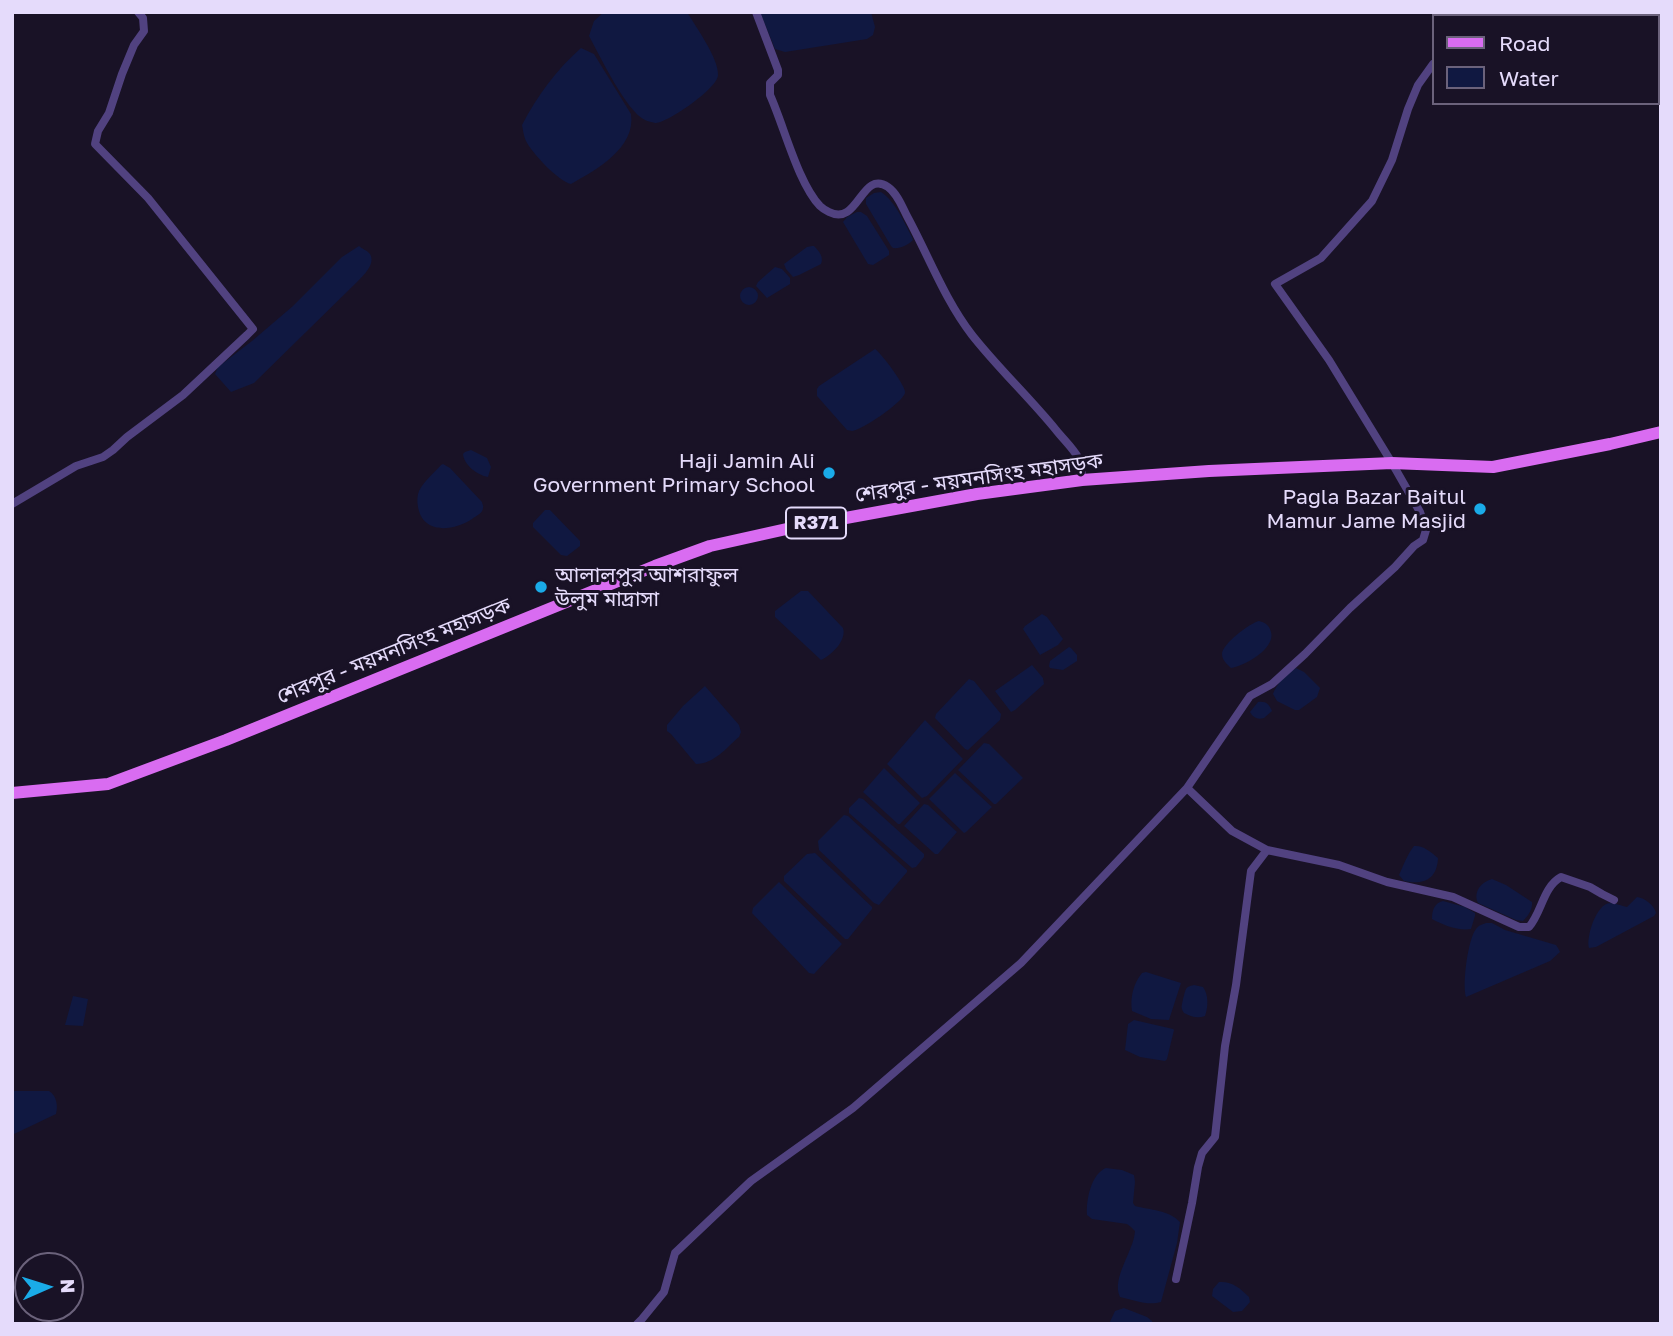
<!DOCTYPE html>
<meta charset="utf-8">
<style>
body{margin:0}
#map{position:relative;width:1673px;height:1336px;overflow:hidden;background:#191226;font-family:"Golos Text",sans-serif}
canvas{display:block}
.frame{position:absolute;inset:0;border:14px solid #e5dbfb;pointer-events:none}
.legend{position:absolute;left:1432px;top:14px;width:228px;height:91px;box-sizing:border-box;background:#191226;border:2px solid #6b627b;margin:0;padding:9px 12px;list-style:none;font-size:21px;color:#e5dbfb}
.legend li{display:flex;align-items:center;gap:14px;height:35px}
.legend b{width:35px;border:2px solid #6b627b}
.north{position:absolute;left:14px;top:1252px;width:70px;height:70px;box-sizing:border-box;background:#191226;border:2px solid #6b627b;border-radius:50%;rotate:87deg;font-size:19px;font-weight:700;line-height:28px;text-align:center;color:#e5dbfb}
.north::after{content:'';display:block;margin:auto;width:24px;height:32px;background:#1aabe8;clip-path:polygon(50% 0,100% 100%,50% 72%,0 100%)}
</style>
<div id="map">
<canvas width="1673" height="1336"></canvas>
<div class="frame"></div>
<ul class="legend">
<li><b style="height:9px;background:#d96cf1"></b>Road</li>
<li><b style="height:19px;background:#101841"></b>Water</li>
</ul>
<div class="north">N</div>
</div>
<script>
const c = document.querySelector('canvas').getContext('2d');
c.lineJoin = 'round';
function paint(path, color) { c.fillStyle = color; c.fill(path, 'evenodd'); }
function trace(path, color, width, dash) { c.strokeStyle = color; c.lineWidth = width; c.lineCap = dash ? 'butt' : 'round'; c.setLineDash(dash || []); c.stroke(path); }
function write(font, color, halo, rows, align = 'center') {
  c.font = font + ' "Golos Text","Noto Sans Bengali",sans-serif'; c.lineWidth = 6; c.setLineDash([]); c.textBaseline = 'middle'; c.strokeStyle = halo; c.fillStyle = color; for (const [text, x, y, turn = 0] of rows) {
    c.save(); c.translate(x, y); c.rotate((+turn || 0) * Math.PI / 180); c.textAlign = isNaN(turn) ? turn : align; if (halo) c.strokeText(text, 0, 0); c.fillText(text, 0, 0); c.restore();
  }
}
const water = new Path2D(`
 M604 12H687C696 27 719 59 718 75 718 88 669 122 656 123 655 123 647 121 645 120 626 111 600 56 589 36L594 21Z
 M760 12H871L875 27 873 35 867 39 785 52 775 49Z
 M581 48 594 54 631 114C636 148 596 170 571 184 558 181 532 153 526 141 524 137 523 130 522 125 537 96 557 69 581 48Z
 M881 192C895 201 904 222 912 237L913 240C908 245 900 249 893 248L891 246 866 204V198L874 193Z
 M857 212H861L867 216 889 251V255L873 265 868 264 843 222 847 217Z
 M359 246C362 249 367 250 370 254 376 264 363 276 357 282L254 383 231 392 215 374 218 367 252 341 293 306 342 257Z
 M812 246H814C819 251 824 257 821 264L799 275 793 277 786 269 784 264 807 247Z
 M775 267 782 269 790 278V284L767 298 756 286 758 282Z
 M740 296a9 9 0 1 1 18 0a9 9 0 1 1-18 0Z
 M875 349C881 353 907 387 905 393 902 403 862 430 852 431 851 431 849 430 847 430L817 396V389L819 386Z
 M471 450 487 458 491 467 488 477C477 475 464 465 463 454L465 452Z
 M443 464 450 468 482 502C482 504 484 506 483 508 483 513 476 516 472 519 454 531 423 535 418 507 417 501 417 496 419 491 424 481 434 473 441 465Z
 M545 510H550L580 541V546L567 556 561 555 533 527V523Z
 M801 591H808L843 628C847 640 832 655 821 660L775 617V611Z
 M1042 614 1047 617 1063 639 1058 645 1040 655 1023 629 1025 626Z
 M1259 621C1266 623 1269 625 1271 632 1276 648 1245 666 1231 668 1227 664 1222 660 1222 654 1222 644 1250 623 1259 621Z
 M1069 647 1071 648 1077 655V661L1063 670 1050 668 1049 666 1050 661Z
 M1032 665 1043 678 1044 684 1015 710 1011 712 995 691Z
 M1296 668 1304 672 1320 688 1317 697 1299 710H1295L1277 701 1273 694C1276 685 1287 672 1296 668Z
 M969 679 974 681 1001 714 1000 720 968 750 965 749 935 718 936 714Z
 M705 686 739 725 741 732 739 737C726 748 714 764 696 764L671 734 667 731V725L683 706Z
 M1258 702C1266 701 1269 704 1272 711L1264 718C1258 720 1253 718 1250 712Z
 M925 720 963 759 927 796 922 798 887 764Z
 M984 743 989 744 1023 778 996 804H994L958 770Z
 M884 768 920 803 900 824H898L863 792Z
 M955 773 992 807 966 832 964 833 929 799Z
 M859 798 863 799 924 854V857L916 867 912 868 849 813V808Z
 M924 804 928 805 957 832 938 854H935L904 826Z
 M844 815 848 816 907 870V872L879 905 874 903 819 850 818 841Z
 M1414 846C1423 845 1431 852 1438 858 1437 880 1423 885 1404 881L1399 875C1403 866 1408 853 1414 846Z
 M815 853 872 907V909L848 939H845L784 881V876L807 854Z
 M1492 879 1506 885 1532 902C1533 909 1528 916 1523 921L1516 920 1478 903C1473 892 1481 882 1492 879Z
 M779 882 842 944 814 974 809 973 752 913 753 908Z
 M1637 897C1645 898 1654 905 1656 913L1654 916 1596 947 1589 948C1586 937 1596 904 1610 903 1615 903 1622 906 1627 907Z
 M1443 901 1465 907 1475 913V916L1471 929C1458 931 1443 925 1432 919 1432 911 1434 903 1443 901Z
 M1486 923H1492L1505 930 1556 945 1558 948 1560 952 1550 961 1466 997C1462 984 1468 939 1476 929 1479 925 1481 925 1486 923Z
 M1146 972 1181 983 1169 1020 1151 1019 1132 1011C1130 998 1133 984 1142 973Z
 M1194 985 1203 987C1209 995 1208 1008 1205 1016 1197 1019 1190 1016 1184 1013 1180 1007 1182 1006 1183 999 1186 990 1184 987 1194 985Z
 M73 996 88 999 83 1026 65 1025Z
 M1134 1020 1173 1029 1174 1030 1167 1059 1165 1061 1140 1057 1125 1050 1128 1024Z
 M12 1091H49C57 1096 58 1106 56 1114L12 1135Z
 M1106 1168 1122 1170 1134 1175 1135 1182 1133 1203 1135 1206C1150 1210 1169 1210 1180 1222L1177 1243 1161 1302C1148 1306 1134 1300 1120 1297 1111 1278 1134 1251 1135 1231L1131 1227 1127 1224 1092 1219 1087 1215C1086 1200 1091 1174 1106 1168Z
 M1219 1282C1232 1281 1240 1288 1249 1297L1250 1302 1242 1311 1233 1312 1212 1296 1213 1289Z
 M1124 1308 1147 1317 1152 1321 1153 1324H1109L1115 1311Z`);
const street = new Path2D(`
 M756 12 778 70V75L770 83V95C784 126 798 183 820 206 823 209 825 210 829 212 859 227 861 169 888 187 898 194 903 209 908 218 929 257 945 300 972 335 998 368 1029 397 1056 430 1063 439 1074 449 1079 459 1082 466 1082 473 1082 480
 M1470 16 1472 12
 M12 504 76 466 103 457 113 450 127 437 183 395 247 335 253 329 148 198 95 144 98 131 109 113 122 74 134 45 144 31 143 18 138 12
 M1187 788 1232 831 1267 850 1339 865 1387 882 1453 897 1519 927H1529C1542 912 1543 887 1561 877L1590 887 1602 894 1614 900
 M1176 1279 1192 1203 1198 1167 1202 1153 1215 1137 1225 1046 1236 985 1251 871 1267 850
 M637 1324 642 1319 664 1292 675 1253 751 1181 853 1108 1021 963 1187 788 1250 696 1272 684 1305 654 1350 608 1395 567 1414 546 1423 540 1426 530 1420 512 1392 463 1329 360 1275 284 1321 258 1372 201 1392 160 1408 109 1418 85 1433 64`);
const primary = new Path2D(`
 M12 793 108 784 226 740 655 566 710 546 791 528 977 494 1082 480 1209 471 1392 463 1493 467 1610 444 1661 432`);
const markers = [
 [829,473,7,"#1aabe8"],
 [1480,509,7,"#1aabe8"],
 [541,587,7,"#1aabe8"]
];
const shields = [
 [816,523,60]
];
const shieldNames = [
 ["R371",816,523]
];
const poiNames = [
 ["Haji Jamin Ali",815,461],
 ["Government Primary School",815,485],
 ["Pagla Bazar Baitul",1466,497],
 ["Mamur Jame Masjid",1466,521],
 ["আলালপুর আশরাফুল",555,575,"left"],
 ["উলুম মাদ্রাসা",555,599,"left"]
];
const streetNames = [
 ["শেরপুর - ময়মনসিংহ মহাসড়ক",979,478,-8],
 ["শেরপুর - ময়মনসিংহ মহাসড়ক",394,651,-22]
];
paint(water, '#101841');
trace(street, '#514280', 8);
trace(primary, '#d96cf1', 12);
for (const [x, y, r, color] of markers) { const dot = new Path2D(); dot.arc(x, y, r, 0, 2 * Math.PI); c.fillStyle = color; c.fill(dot); trace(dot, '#191226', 2.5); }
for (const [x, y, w] of shields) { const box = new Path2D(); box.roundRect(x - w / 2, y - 15.5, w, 31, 5); c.fillStyle = '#191226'; c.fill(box); trace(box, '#e5dbfb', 2); }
write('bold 19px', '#e5dbfb', null, shieldNames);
write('21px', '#e5dbfb', '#191226', poiNames, 'right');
write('21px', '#e5dbfb', '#191226', streetNames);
</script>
